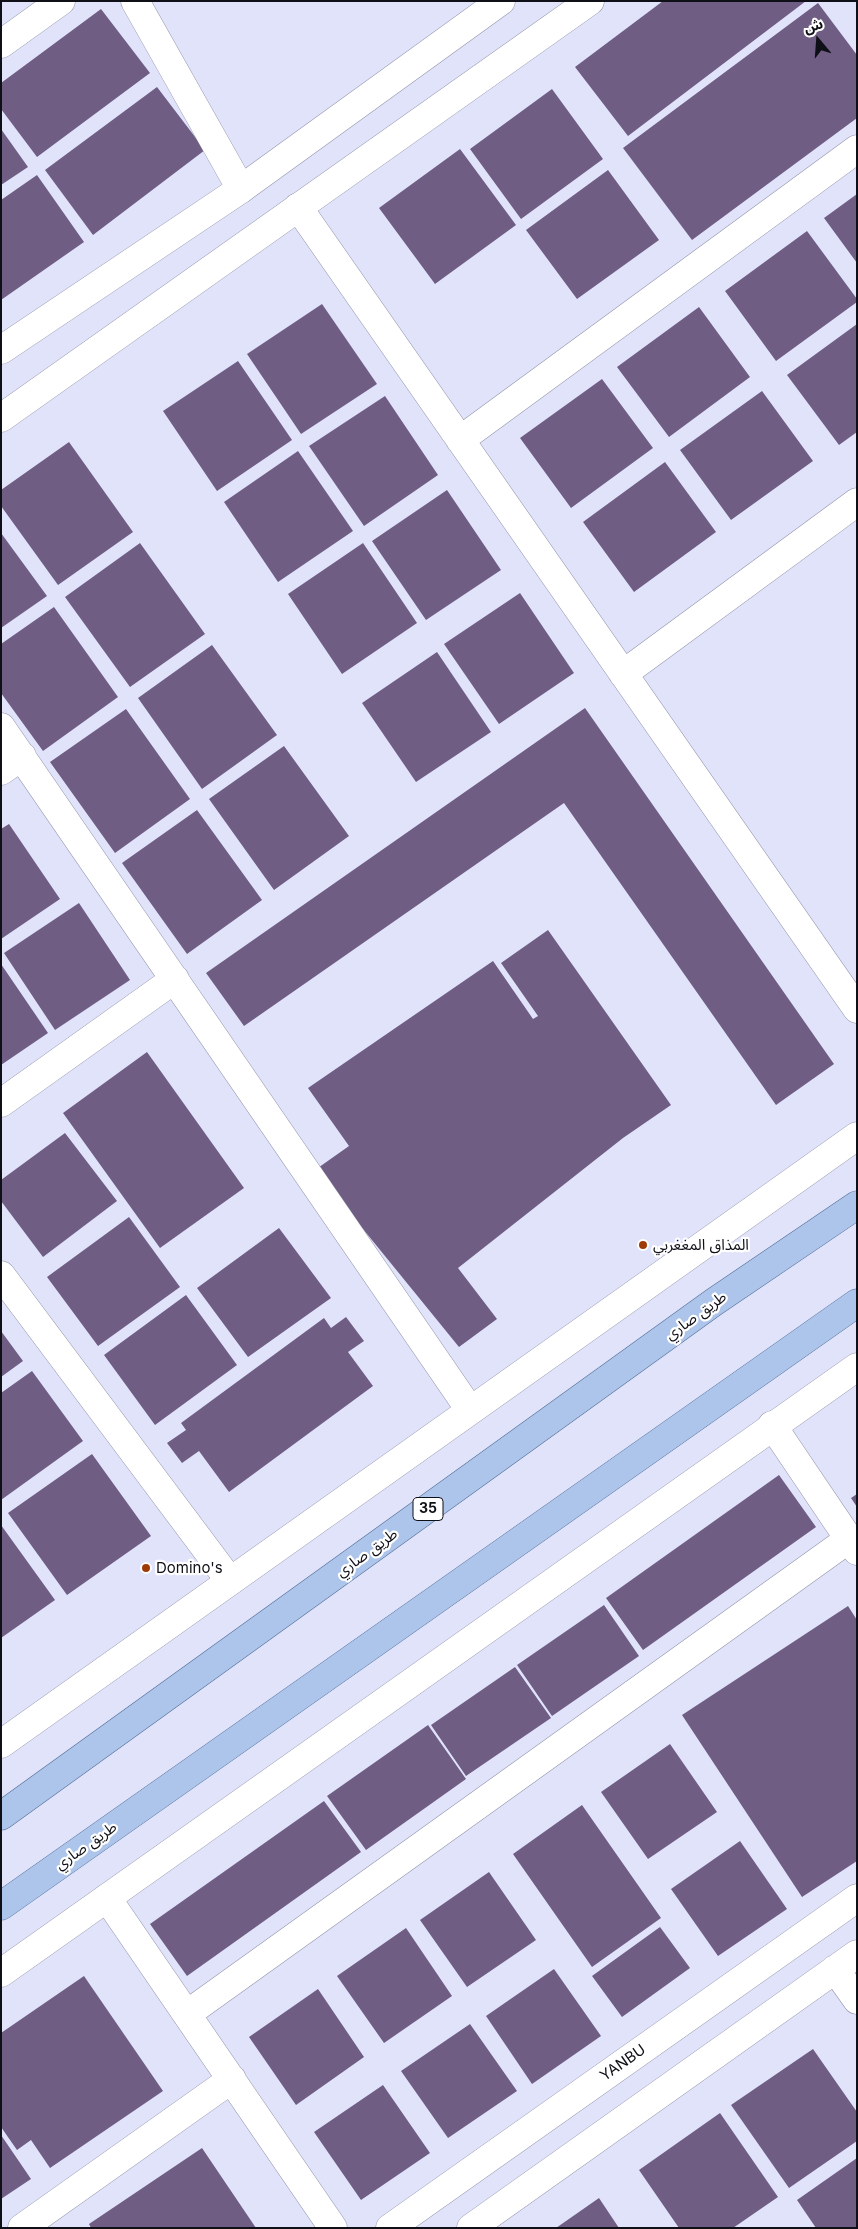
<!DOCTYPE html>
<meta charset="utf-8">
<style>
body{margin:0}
#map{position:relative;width:858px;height:2229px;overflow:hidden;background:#e1e3fb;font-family:Inter,"Noto Sans Arabic",sans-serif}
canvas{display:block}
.frame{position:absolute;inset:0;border:2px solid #0f0f17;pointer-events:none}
.north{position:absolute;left:793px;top:15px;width:50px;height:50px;-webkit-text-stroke:4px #fff;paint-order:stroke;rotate:342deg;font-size:14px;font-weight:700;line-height:20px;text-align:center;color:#0f0f17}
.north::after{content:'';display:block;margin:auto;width:18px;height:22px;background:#0f0f17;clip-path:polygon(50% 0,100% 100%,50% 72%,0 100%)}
</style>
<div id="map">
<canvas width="858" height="2229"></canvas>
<div class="frame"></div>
<div class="north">ش</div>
</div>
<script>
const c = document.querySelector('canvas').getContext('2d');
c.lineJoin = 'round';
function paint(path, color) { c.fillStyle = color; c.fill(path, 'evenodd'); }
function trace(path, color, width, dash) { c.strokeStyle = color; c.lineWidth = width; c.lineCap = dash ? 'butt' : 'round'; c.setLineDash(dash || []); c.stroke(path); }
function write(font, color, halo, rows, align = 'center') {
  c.font = font + ' Inter,"Noto Sans Arabic",sans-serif'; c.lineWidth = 4.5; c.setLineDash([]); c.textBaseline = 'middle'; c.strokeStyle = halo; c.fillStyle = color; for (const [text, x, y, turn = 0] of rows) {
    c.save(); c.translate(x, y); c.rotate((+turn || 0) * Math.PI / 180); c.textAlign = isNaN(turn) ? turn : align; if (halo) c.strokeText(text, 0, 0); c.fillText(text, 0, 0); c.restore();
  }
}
const building = new Path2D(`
 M663 1H806L628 136 575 67Z
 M818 3 857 55V118L692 240 623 148Z
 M101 9 150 73 37 157 1 109V83Z
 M157 87 205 150 93 235 45 170Z
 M552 89 603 159 521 219 470 149Z
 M1 129 28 167 1 185Z
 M460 149 516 225 435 284 379 208Z
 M608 170 659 240 577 299 526 230Z
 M37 175 84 242 1 300V200Z
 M857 194V263L824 218Z
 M807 231 857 299V302L776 361 725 291Z
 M322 304 377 384 301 434 247 354Z
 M699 307 750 377 669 437 617 367Z
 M857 324V432L839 445 787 375Z
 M238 361 292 440 217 491 163 411Z
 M602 379 653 448 571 508 520 438Z
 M762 391 813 461 731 520 680 450Z
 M385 396 438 475 364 526 309 446Z
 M69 442 133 532 58 585 1 506V490Z
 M298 451 353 531 278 582 224 502Z
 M665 462 716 532 634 592 583 522Z
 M447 490 501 570 426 620 372 541Z
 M1 533 47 596 1 628Z
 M140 543 205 634 130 687 65 597Z
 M363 543 417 623 342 674 288 594Z
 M520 593 574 673 499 724 444 644Z
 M54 607 118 697 43 751 1 693V644Z
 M212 645 277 735 202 789 138 698Z
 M437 652 491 732 416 782 362 703Z
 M585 708 834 1064 776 1105 564 803 244 1026 206 973Z
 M126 709 190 799 115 853 50 762Z
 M284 746 349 836 274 890 209 799Z
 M197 810 262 900 187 954 122 863Z
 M9 824 60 899 1 939V829Z
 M79 903 130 980 55 1030 4 953Z
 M548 930 671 1105 623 1138 458 1268 497 1319 459 1347 315 1170 349 1146 308 1088 493 961 533 1019 538 1016 501 963Z
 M1 964 48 1033 1 1065Z
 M147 1052 244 1188 160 1248 63 1113Z
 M65 1133 117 1201 43 1257 1 1201V1180Z
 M129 1217 180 1287 98 1346 47 1277Z
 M279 1228 331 1298 248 1357 197 1288Z
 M186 1295 237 1365 155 1425 104 1355Z
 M346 1317 364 1341 348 1352 373 1386 229 1492 199 1451 182 1463 167 1443 186 1430 181 1423 324 1318 331 1328Z
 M1 1331 23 1361 1 1377Z
 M32 1371 83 1441 1 1500V1393Z
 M92 1454 151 1536 67 1595 8 1513Z
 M779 1475 816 1527 643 1650 606 1598Z
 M857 1494V1507L851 1498Z
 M1 1525 55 1600 1 1638Z
 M604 1605 639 1656 552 1716 517 1665Z
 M848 1606 857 1620V1861L802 1897 682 1715Z
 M515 1667 551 1718 466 1776 431 1725Z
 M428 1725 466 1779 366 1850 327 1796Z
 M670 1744 717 1812 648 1859 601 1792Z
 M324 1801 361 1852 187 1976 150 1924Z
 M582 1805 661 1918 592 1967 513 1854Z
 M740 1841 787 1909 718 1956 671 1889Z
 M489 1872 536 1940 467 1987 420 1920Z
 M660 1927 690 1968 622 2017 592 1976Z
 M406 1928 452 1996 384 2043 337 1976Z
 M554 1969 601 2036 532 2084 486 2016Z
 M84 1976 163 2091 50 2168 31 2140 17 2150 1 2127V2033Z
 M318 1989 364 2057 296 2105 249 2037Z
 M470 2024 517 2091 448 2138 401 2071Z
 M813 2049 857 2112V2141L789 2188 731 2105Z
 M383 2085 430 2153 361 2200 314 2132Z
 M720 2113 778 2197 733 2228H679L639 2170Z
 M1 2135 31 2179 1 2199Z
 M202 2148 256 2228H91L89 2224Z
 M857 2158V2228H816L797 2200Z
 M599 2198 619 2228H556Z`);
const minor = new Path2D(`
 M135 1 241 189
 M1 44 61 1
 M298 207 857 1009
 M460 440 857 149
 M623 674 857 502
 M1 727 470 1410
 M1 771 22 756
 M1 1103 175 979
 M1 1275 230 1581
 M772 1425 857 1551
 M107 1898 333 2228
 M835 1969 857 2000
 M187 2014 849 1539
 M22 2228 232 2079
 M390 2228 857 1898
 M471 2228 857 1954`);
const tertiary = new Path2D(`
 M1 350 241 189 501 1
 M1 418 590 1`);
const secondary = new Path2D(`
 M1 1744 857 1136
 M1 1973 857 1367`);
const primary = new Path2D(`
 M1 1816 714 1302 857 1205
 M1 1906 857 1303`);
const markers = [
 [643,1245,5,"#9f3b08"],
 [146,1568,5,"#9f3b08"]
];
const shields = [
 [428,1509,30]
];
const shieldNames = [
 ["35",428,1509]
];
const poiNames = [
 ["المذاق المغغربي",653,1245],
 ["Domino's",156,1568]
];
const streetNames = [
 ["طريق صاري",696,1316,-36],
 ["طريق صاري",367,1553,-36],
 ["طريق صاري",86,1846,-35],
 ["YANBU",623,2063,-35]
];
paint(building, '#6f5d83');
trace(minor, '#9294aa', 29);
trace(tertiary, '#9294aa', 29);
trace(secondary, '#9294aa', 29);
trace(primary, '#526d97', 29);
trace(minor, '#fff', 28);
trace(tertiary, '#fff', 28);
trace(secondary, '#fff', 28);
trace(primary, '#adc5ea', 28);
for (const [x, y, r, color] of markers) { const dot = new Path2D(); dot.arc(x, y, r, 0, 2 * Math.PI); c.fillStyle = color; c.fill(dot); trace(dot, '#fff', 2); }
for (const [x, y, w] of shields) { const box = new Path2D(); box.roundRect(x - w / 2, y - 11.5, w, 23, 4); c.fillStyle = '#fff'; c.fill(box); trace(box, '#0f0f17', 1); }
write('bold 14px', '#0f0f17', null, shieldNames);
write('15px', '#0f0f17', '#fff', poiNames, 'left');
write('15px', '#0f0f17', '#fff', streetNames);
</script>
